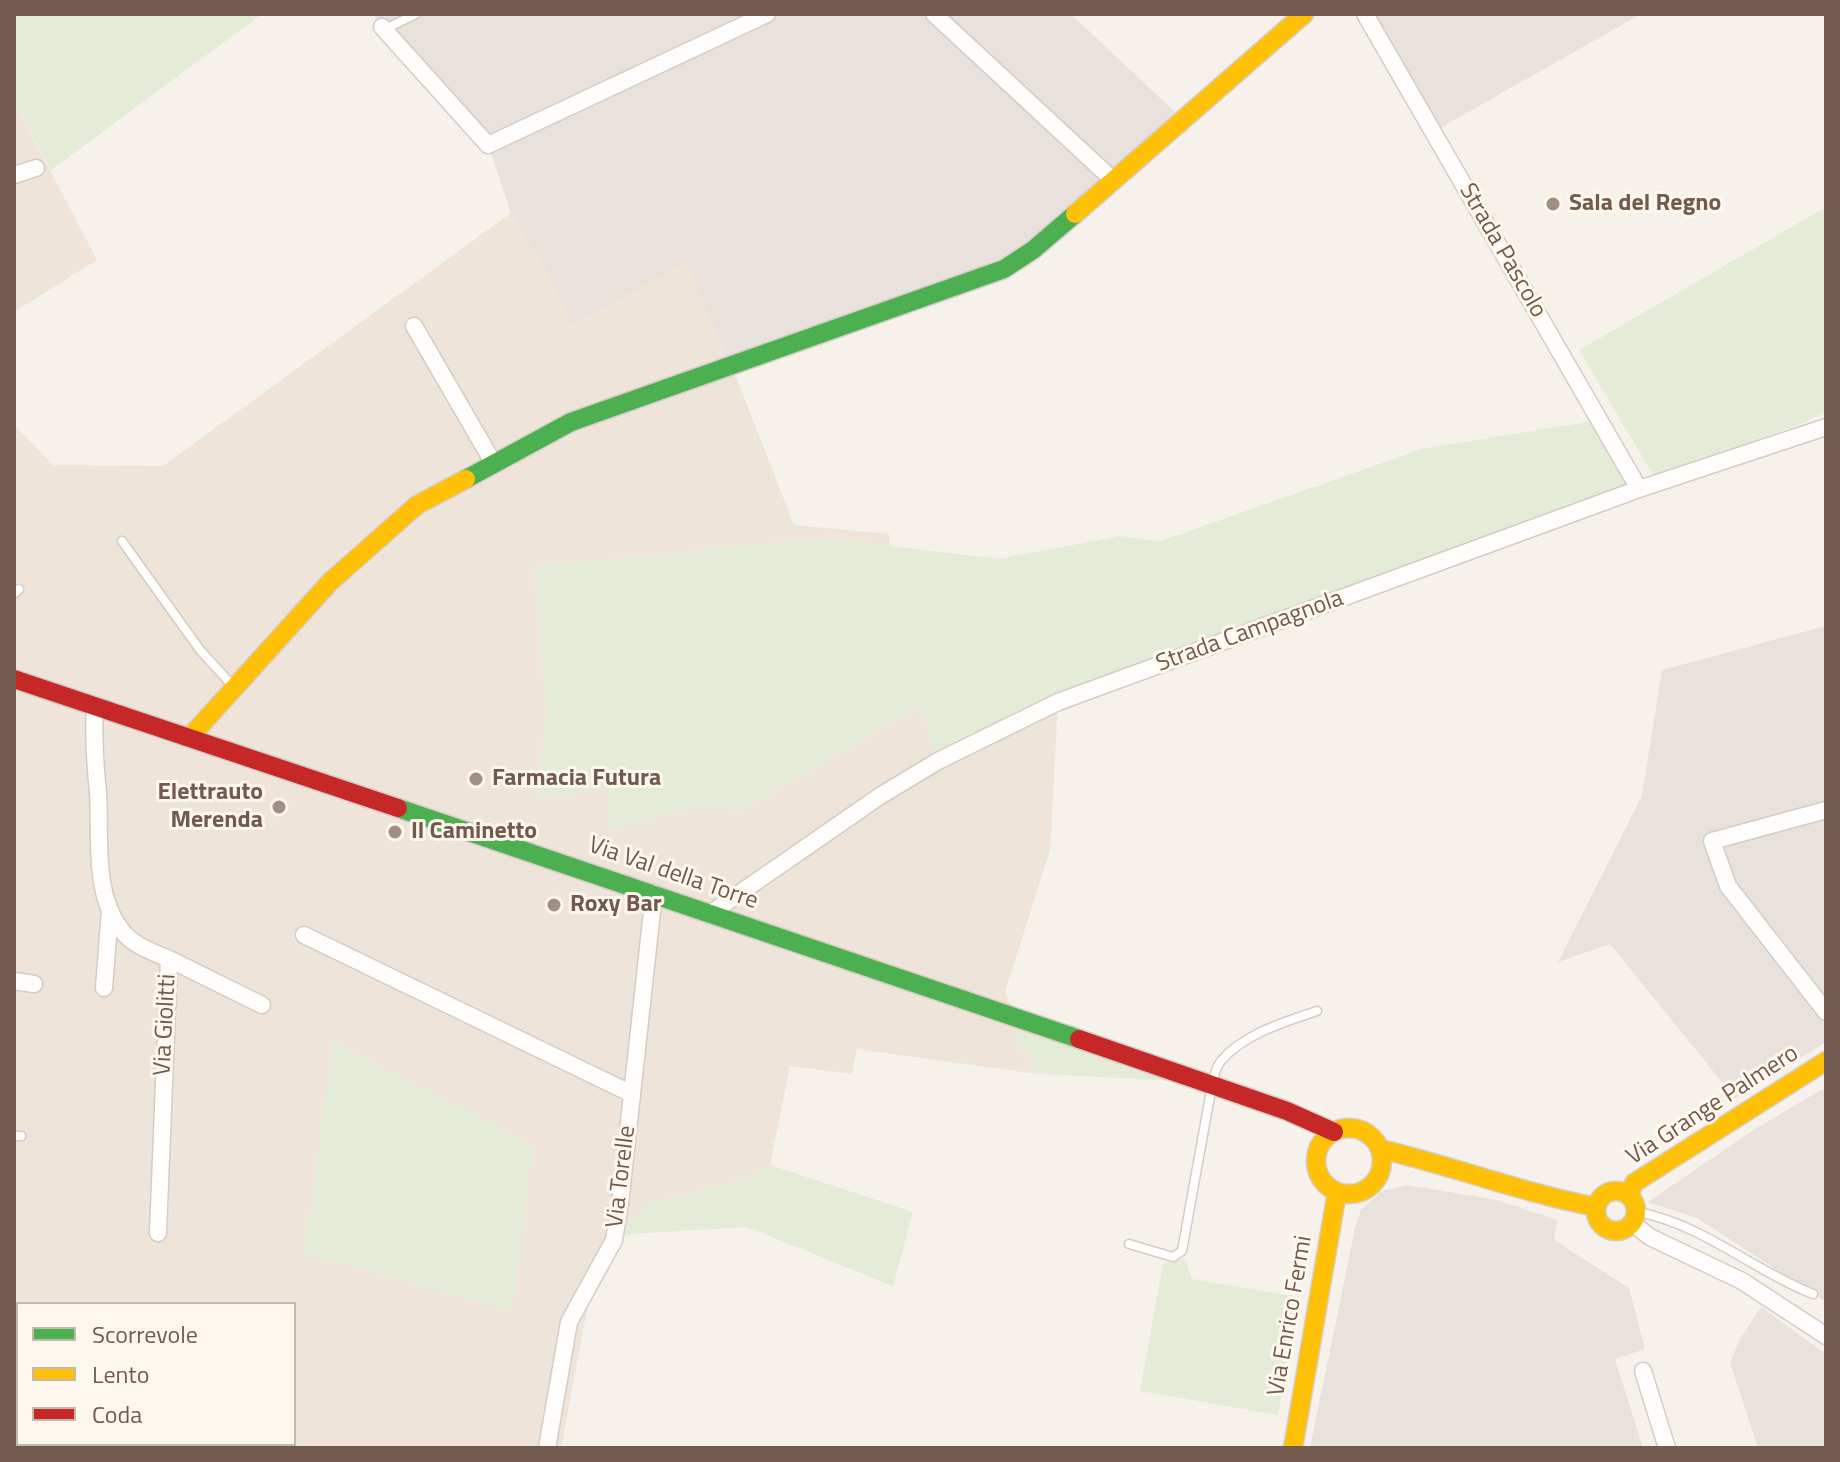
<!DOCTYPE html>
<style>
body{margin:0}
#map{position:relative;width:1840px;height:1462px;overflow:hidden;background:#f6f1eb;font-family:"Titillium Web",sans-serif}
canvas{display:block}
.frame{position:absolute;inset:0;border:16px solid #725a4e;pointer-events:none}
.legend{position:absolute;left:16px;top:1302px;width:280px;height:144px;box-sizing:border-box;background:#fdf7ed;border:2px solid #c5b8ad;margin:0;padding:10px 14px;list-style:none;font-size:24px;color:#725a4e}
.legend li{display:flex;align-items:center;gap:16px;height:40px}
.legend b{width:40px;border:2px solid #c5b8ad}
</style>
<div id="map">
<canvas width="1840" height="1462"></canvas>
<div class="frame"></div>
<ul class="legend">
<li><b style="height:10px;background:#4caf50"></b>Scorrevole</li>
<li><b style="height:10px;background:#ffc107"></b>Lento</li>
<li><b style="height:10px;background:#c62828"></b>Coda</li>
</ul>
</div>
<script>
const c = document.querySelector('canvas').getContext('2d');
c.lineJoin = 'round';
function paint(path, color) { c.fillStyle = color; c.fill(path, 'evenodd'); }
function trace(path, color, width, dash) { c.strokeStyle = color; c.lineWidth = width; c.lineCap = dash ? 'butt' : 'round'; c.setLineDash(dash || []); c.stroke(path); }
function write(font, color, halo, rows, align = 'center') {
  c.font = font + ' "Titillium Web",sans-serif'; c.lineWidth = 6; c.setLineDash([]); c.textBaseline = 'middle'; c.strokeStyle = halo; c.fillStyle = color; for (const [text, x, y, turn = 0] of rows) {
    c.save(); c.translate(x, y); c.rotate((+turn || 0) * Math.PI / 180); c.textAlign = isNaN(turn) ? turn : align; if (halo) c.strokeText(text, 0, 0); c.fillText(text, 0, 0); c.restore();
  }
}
const residential = new Path2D(`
 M14 102 97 260 14 312Z
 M511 213 543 263 686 261 731 364 794 525 889 534V546L824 538 533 567 547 710 536 798 608 790V829L696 806 744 809 920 706 938 760 1058 702 1050 850 1005 992 1030 1051V1073L857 1049 852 1074 790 1066 770 1165 743 1180 651 1202 614 1240 587 1310 561 1448H14V425L53 465 163 466ZM18 1304H294V1444H18Z`);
const industrial = new Path2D(`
 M374 14H1071L1177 114 1033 250 731 364 686 262 573 324 543 263 511 213 488 145 382 27Z
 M1365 14H1641L1433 132Z
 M1826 626V1042L1735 1098 1610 944 1558 962 1642 796 1662 670Z
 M1826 1087V1302L1697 1218 1648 1202 1755 1129Z
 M1407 1185 1497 1200 1557 1220 1554 1240 1629 1288 1645 1349 1615 1359 1643 1448H1310L1355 1228 1361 1210 1382 1191Z
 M1761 1307 1826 1354V1448H1758L1730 1363 1740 1339Z`);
const green = new Path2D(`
 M14 14H262L51 170 14 102Z
 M1826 207V411L1806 422 1655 478 1579 350Z
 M1600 420 1639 489 1058 702 938 761 920 706 744 809 696 806 608 829 607 790 536 799 547 710 533 567 824 538 998 559 1121 536 1158 542 1422 449Z
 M1019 1028 1173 1081 1030 1073V1051H1018Z
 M333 1042 533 1145 512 1311 304 1253Z
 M770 1165 913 1212 893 1286 747 1227 632 1234 614 1240 651 1202 743 1180Z
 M1185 1258 1192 1279 1299 1297 1278 1415 1140 1391 1163 1264Z`);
const lane = new Path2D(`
 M385 29 416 14
 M122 541 200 650 234 687
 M14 594 19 589
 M14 1136H21
 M1637 1212C1701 1223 1754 1271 1813 1294
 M1129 1244 1173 1257 1182 1251 1212 1085C1214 1077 1215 1068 1221 1061 1243 1034 1285 1022 1317 1011`);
const street = new Path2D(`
 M934 14 1113 180
 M1365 14 1639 489
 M382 27 488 145 767 14
 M14 175 36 168
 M414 326 494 464
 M95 706C93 735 95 763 98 792 101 837 92 893 122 931 134 946 153 952 169 959L158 1233
 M1826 810 1712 841 1728 886 1826 1012
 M711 913 880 796 938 761 1058 702 1639 489 1826 427
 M304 935 632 1094
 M169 959 262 1005
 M14 981 34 984
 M104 988 110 910
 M1632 1223 1650 1237 1742 1281 1826 1336
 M1643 1371 1667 1448
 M547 1448 569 1322 614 1240 620 1204 654 893`);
const fast = new Path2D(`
 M466 479 571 422 1004 269 1033 250 1075 214
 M398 808 1079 1039`);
const slow = new Path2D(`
 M1075 214 1304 14
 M190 737 330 582 417 505 466 479
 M1316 1161a33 33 0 1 1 66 0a33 33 0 1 1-66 0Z
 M1380 1149C1453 1166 1523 1193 1596 1207
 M1596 1211a20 20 0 1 1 40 0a20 20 0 1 1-40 0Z
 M1629 1195 1634 1183 1826 1061
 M1293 1448 1337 1192`);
const jam = new Path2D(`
 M14 679 398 808
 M1079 1039 1287 1111 1334 1132`);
const markers = [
 [1553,204,8,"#a08f85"],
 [476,779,8,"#a08f85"],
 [279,807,8,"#a08f85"],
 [395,832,8,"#a08f85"],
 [554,905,8,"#a08f85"]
];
const poiNames = [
 ["Sala del Regno",1569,204],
 ["Farmacia Futura",492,779],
 ["Elettrauto",263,793,"right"],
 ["Merenda",263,821,"right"],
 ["Il Caminetto",411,832],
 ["Roxy Bar",570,905]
];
const streetNames = [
 ["Strada Pascolo",1502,251,60],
 ["Strada Campagnola",1250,632,-20],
 ["Via Val della Torre",673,874,19],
 ["Via Giolitti",166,1025,-87],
 ["Via Grange Palmero",1713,1106,-33],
 ["Via Torelle",622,1177,-83],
 ["Via Enrico Fermi",1291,1316,-80]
];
paint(residential, '#eee4d9');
paint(industrial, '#e8e1dc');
paint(green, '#e4ecd7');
trace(lane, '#d3cdc6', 11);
trace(street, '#d3cdc6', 19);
trace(fast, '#d5cec8', 21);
trace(slow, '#d5cec8', 21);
trace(jam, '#d5cec8', 21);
trace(lane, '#fefdfc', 8);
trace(street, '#fefdfc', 16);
trace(fast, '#4caf50', 18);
trace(slow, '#ffc107', 18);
trace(jam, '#c62828', 18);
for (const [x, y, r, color] of markers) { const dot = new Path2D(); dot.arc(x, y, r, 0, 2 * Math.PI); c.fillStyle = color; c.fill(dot); trace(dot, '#fdf7ed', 3); }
write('bold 24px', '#725a4e', '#fdf7ed', poiNames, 'left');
write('24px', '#725a4e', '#fdf7ed', streetNames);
</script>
